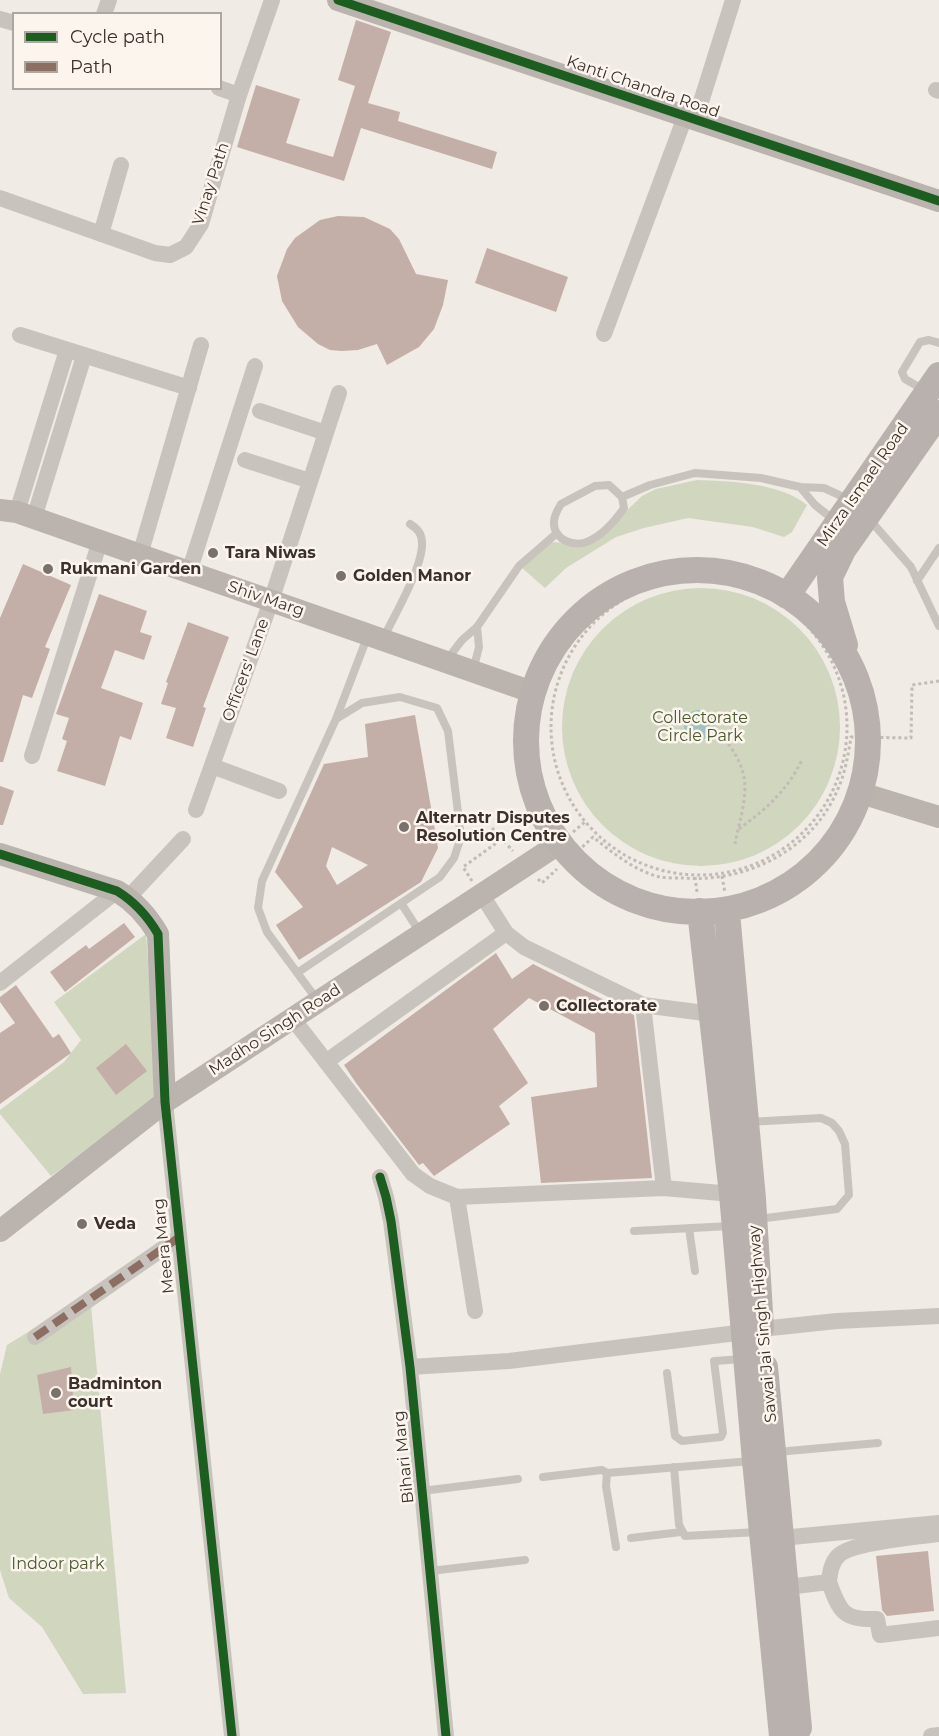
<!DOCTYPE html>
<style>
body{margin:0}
#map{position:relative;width:939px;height:1736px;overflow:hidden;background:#f0ebe5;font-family:Montserrat,sans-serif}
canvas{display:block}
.legend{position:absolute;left:12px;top:12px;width:210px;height:78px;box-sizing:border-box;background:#fbf5ee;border:2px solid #aea6a0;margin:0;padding:8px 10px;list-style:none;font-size:18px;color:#3b302b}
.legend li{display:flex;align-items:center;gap:12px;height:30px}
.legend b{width:30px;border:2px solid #aea6a0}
</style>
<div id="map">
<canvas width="939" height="1736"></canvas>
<ul class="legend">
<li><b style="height:8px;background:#1b5e20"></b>Cycle path</li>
<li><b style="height:8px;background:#8d6e63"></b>Path</li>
</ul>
</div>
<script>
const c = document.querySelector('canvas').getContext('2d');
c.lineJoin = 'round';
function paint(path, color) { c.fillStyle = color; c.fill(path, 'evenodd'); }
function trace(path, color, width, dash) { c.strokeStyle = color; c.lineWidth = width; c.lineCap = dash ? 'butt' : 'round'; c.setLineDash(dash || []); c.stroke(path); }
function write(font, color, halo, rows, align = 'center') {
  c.font = font + ' Montserrat,sans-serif'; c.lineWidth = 5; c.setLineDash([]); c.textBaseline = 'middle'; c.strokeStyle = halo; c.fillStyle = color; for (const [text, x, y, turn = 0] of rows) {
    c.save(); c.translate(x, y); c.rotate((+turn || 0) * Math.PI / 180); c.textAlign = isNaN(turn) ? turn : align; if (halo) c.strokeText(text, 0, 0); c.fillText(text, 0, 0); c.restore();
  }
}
const green = new Path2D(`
 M697 480C730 481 781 483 807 505L792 532 784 537 753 527 688 518 644 528 616 537 566 568 545 588 522 568 546 542 578 543 614 523 642 496 656 489Z
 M562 727a139 139 0 1 1 278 0a139 139 0 1 1-278 0Z
 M146 934 158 1099 51 1176 0 1114V1110L64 1062 81 1040 54 1002Z
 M90 1294 126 1693 83 1694 42 1627 9 1598 0 1570V1374L7 1345Z`);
const water = new Path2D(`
 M684 725a15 15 0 1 1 30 0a15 15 0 1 1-30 0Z`);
const building = new Path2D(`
 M356 20 391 32 368 103 400 112 398 121 497 152 492 169 361 128 344 181 237 147 256 85 300 99 286 143 333 157 355 86 338 80Z
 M338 216 364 217 390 229 399 239 416 274 448 280 443 305 434 329 419 347 387 365 377 344 358 350 342 351 330 350 318 344 298 327 282 301 277 276 287 249 295 238 320 220Z
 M487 248 568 277 556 312 475 283Z
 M23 564 71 585 45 647 50 649 32 698 23 695 3 762H0V618Z
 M99 594 147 611 140 632 152 636 144 660 115 650 101 688 143 703 131 740 120 736 105 786 57 771 67 741 62 739 69 718 56 714Z
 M188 622 229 637 203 707 206 708 193 747 166 738 176 708 161 704 168 683 166 682Z
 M415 715 438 848 421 882 299 960 276 925 303 907 275 872 324 764 368 757 365 724ZM332 847 368 865 337 885 326 866Z
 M0 786 14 791 3 825H0Z
 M124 923 135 937 65 992 50 972 86 945 89 949Z
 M496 953 512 979 533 964 634 1015 652 1178 541 1183 531 1097 597 1087 595 1033 529 998 493 1029 528 1083 499 1106 510 1124 434 1176 423 1163 419 1165 356 1083 344 1065Z
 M16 985 53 1038 59 1034 71 1053 0 1104V1033L15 1023 0 1002V997Z
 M126 1044 147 1071 116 1095 96 1068Z
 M71 1367 74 1410 43 1414 37 1375Z
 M928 1551 934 1611 887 1616 882 1610 876 1556Z`);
const path = new Path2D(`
 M551 727a148 148 0 1 1 296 0a148 148 0 1 1-296 0Z
 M725 739C732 749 740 760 743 773 749 794 739 822 735 844
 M492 828 513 851
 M739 829C767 808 786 792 802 760
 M573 832 586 821
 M578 851 593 837C613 853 635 871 660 877 667 878 676 878 683 878 746 883 812 850 837 791 845 774 848 756 851 737L911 738 912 685 939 681
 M722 876 725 893
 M695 877 697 892
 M538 879 542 883 557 869
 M472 881 463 867 502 839`);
const lane = new Path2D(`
 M926 391 905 379 902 372 920 342 929 340 939 343
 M609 485 622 497 624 508C615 521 604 534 589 541 575 548 553 540 554 522 554 515 558 509 561 504L595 486Z
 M800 487 815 505 834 520
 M622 497 650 485 695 473 761 478 800 487 824 488 850 500
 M870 520 911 567 939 626
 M917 581 939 548
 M383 639C394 616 423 567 422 543 422 534 418 529 410 524
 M446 661 462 640 477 627 519 566 557 533
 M473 671 479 647 477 627
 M336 719 368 635
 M401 903 421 934
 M297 973 440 877 454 858 461 837 448 731 437 708 400 697 362 703 336 719 262 881 258 908 267 932 318 1001
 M748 1122 821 1118 832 1123 839 1131 845 1144 849 1195 837 1209 758 1219
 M689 1228 695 1271
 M634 1231 731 1226
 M667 1373 675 1436 682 1441 721 1437 723 1433 714 1361 743 1359
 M777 1452 878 1443
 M674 1467 679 1525 685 1536 758 1532
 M543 1477 602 1470 607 1473
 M422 1491 518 1479
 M631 1538 681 1532
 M616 1547 606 1486 607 1473 751 1461
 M430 1571 525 1560`);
const street = new Path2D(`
 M104 14 109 0
 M0 19 14 23
 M219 88 239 95
 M936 90 939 91
 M695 121 733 0
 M0 198 155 253 170 255 186 247 201 224 239 95 272 0
 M101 234 121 165
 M604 334 685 117
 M20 335 189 388
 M260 411 326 433
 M245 460 310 481
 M17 512 67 350
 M34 518 84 356
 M140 555 201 345
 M189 572 255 366
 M32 756 100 541
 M212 766 279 791
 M196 810 271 601 339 393
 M482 895 506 933 524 947 643 1005 712 1014
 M128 898 183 839
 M0 983 117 891
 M643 1005 664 1188
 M293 1019 413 1174 430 1186 457 1197 664 1188 732 1194
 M327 1061 506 933
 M165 1102 232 1736
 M380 1177 386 1197 391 1221 410 1367 446 1736
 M457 1197 475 1311
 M761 1329 837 1321 939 1316
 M35 1337 178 1238
 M410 1367 509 1361 745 1332
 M781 1538 939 1523
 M829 1582C830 1573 831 1563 838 1556 851 1542 918 1537 939 1534
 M787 1587 829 1582C840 1613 844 1620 877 1619L880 1635 939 1628
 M931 1736 939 1735`);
const secondary = new Path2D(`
 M338 0 939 201
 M0 510 17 512 532 692
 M861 793 939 817
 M0 854 117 891C135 902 147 915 158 934L165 1102
 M0 1231 165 1102 560 843`);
const primary = new Path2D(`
 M526 741a171 171 0 1 1 342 0a171 171 0 1 1-342 0Z
 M787 596 939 375
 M845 645 832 602 830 577 843 550 939 413
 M700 911 732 1194 755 1461 782 1736
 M727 913 753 1199 761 1328
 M765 1367 799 1728`);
const quiet = new Path2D(`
 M35 1337 178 1238`);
const cycleway = new Path2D(`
 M338 0 939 201
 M0 854 117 891C135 902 147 915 158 934L165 1102 232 1736
 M380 1177 386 1197 391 1221 410 1367 446 1736`);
const markers = [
 [213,553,6,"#7a716c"],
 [48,569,6,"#7a716c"],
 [341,576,6,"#7a716c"],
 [404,827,6,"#7a716c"],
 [544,1006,6,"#7a716c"],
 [82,1224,6,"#7a716c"],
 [56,1393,6,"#7a716c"]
];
const streetNames = [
 ["Kanti Chandra Road",643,87,19],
 ["Vinay Path",211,184,-72],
 ["Mirza Ismael Road",863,485,-55],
 ["Shiv Marg",266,599,19],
 ["Officers' Lane",246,670,-70],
 ["Madho Singh Road",275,1030,-33],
 ["Meera Marg",164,1246,-96],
 ["Sawai Jai Singh Highway",763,1324,-95],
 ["Bihari Marg",404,1457,-96]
];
const poiNames = [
 ["Tara Niwas",225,553],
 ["Rukmani Garden",60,569],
 ["Golden Manor",353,576],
 ["Alternatr Disputes",416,818],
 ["Resolution Centre",416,836],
 ["Collectorate",556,1006],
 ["Veda",94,1224],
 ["Badminton",68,1384],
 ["court",68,1402]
];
const parkNames = [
 ["Collectorate",700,718],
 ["Circle Park",700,736],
 ["Indoor park",58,1564]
];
paint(green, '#d1d6bf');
paint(water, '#a1c2c1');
paint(building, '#c3afa7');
trace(path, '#c2bbb6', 3, [3, 3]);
trace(lane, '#c9c3be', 8);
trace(street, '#c9c3be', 16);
trace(secondary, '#bab3ae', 22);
trace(primary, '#b8b1ad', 26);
trace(quiet, '#8d6e63', 8, [15, 8]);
trace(cycleway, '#1b5e20', 9);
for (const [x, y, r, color] of markers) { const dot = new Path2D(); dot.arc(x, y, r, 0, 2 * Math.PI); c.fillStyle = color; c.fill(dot); trace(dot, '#fbf5ee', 2); }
write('16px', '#3b302b', '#fbf5ee', streetNames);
write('bold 16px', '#3b302b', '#fbf5ee', poiNames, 'left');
write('16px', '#4a5a2e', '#fbf5ee', parkNames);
</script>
